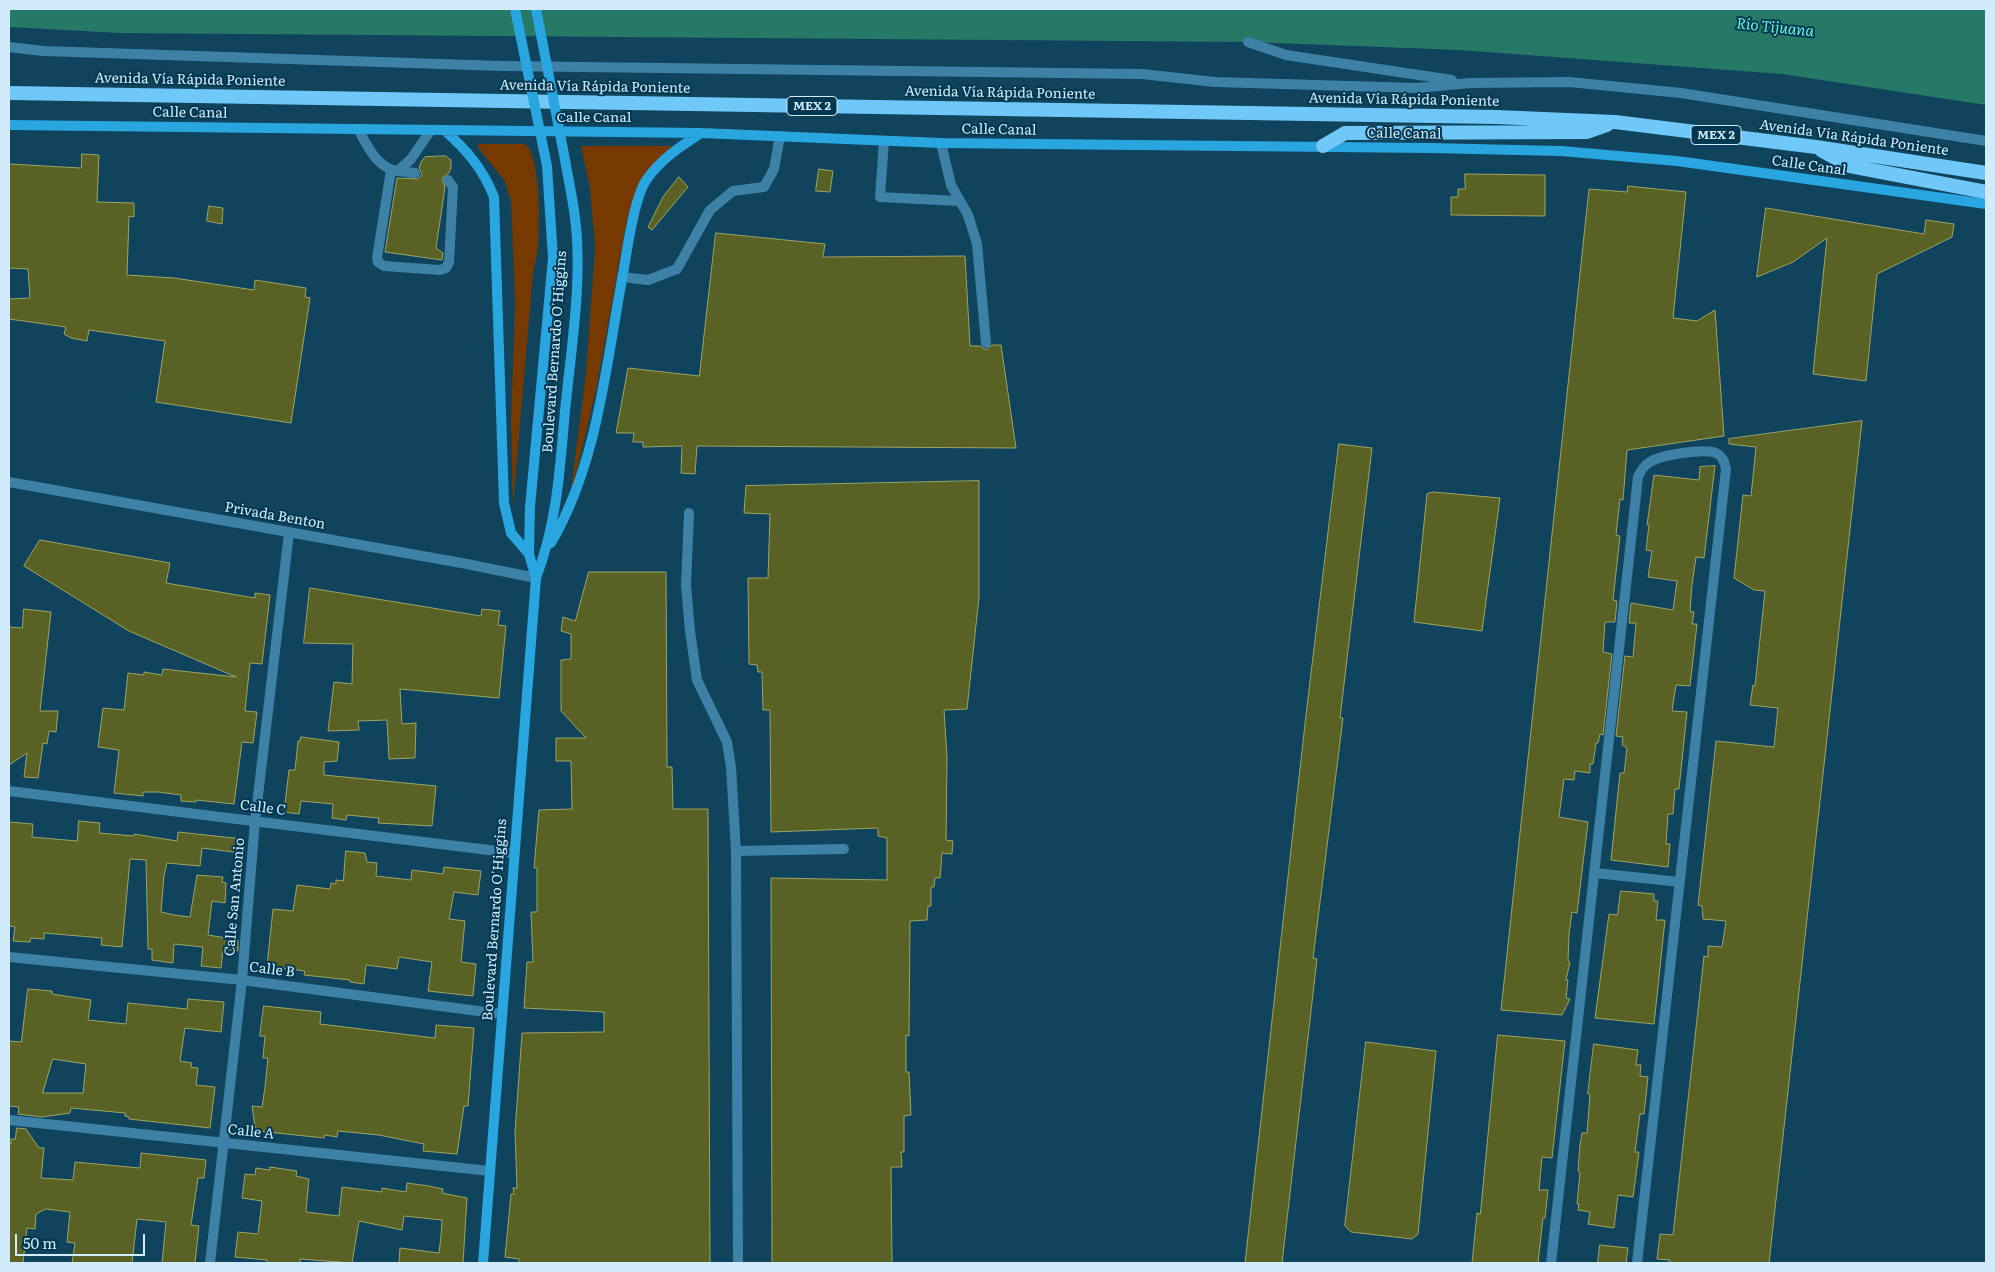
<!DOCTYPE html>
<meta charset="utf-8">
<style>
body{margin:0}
#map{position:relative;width:1995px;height:1272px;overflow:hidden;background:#10435c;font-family:Literata,serif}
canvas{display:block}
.frame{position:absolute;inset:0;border:10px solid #d2ebfa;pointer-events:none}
.scale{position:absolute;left:15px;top:1234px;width:130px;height:22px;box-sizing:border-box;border:2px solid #d2ebfa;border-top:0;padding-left:6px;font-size:15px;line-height:18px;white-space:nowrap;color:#d2ebfa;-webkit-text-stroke:4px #023851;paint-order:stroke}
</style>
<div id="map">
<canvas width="1995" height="1272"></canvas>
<div class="frame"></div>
<div class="scale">50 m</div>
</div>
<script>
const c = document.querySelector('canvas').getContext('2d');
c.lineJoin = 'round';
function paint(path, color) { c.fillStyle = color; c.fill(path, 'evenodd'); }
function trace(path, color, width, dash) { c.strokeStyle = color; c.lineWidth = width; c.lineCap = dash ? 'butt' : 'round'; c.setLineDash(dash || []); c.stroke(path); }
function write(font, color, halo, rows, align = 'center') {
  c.font = font + ' Literata,serif'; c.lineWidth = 4; c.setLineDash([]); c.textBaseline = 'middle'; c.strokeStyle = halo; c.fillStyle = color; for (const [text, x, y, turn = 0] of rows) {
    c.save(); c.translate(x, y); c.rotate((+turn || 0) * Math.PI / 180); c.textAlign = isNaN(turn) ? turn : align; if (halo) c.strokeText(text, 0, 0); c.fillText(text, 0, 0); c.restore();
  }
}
const green = new Path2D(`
 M478 144H525C540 154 540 223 538 242 538 253 535 263 533 273L513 505 511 422 515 302 511 200 504 180 479 149Z
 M581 146H672L646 172 637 188 627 219 596 391 570 498 586 373 595 248 590 188Z`);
const water = new Path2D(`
 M9 9H1986V105L1782 74 1460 50 1248 42 120 33 9 27Z`);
const building = new Path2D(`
 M82 154 99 155 97 202 134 203V217L129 216 127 275 174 278 254 290 255 280 306 288 305 297 310 298 291 423 156 402 165 341 89 330 87 341 71 338 64 334 66 327 9 319V299L30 298 28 269 9 268V164L81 168Z
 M446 156 451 160V168L449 173 442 178 445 187 436 248 443 253 442 260 385 252 397 178 418 179 422 174 419 168 421 162 425 157Z
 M819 169 833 171 830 192 816 191Z
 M1465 174 1545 175V216L1451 215V197H1458V189H1465Z
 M679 177 688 187 652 230 648 227 663 197Z
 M1628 186 1686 192 1673 318 1697 321 1715 310 1724 436 1627 450 1623 500 1620 499 1616 535 1620 536 1613 600 1617 601 1615 622H1605L1603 652 1612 654 1603 735 1600 734 1598 743H1596L1593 764H1590V773L1575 771 1574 780 1564 779 1559 817 1588 822 1577 913 1572 912 1569 934 1568 961 1570 962 1566 980H1568L1566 998 1570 999 1562 1015 1501 1010 1589 189 1627 192Z
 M209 206 223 208 222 224 207 221Z
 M1766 208 1924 234 1926 220 1954 224 1952 237 1877 274 1866 381 1813 374 1827 238 1793 262 1757 277Z
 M716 233 825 244 823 257 965 256 970 346H980L986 350 992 345H1001L1016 448 697 446 695 474 681 473 682 446 643 447V442H633L634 433H616L628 368 699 376Z
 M1862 421 1769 1263H1669L1670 1260 1657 1259 1660 1234 1673 1235 1704 956 1708 957V946L1722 947 1726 921 1703 919 1702 906 1698 905 1716 741 1774 747 1778 708 1750 705 1753 685 1755 686 1765 591 1754 590 1734 578 1743 495 1751 496 1756 447 1729 444V439Z
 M1339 444 1372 448 1340 718H1343L1313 958 1317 959 1282 1263H1245L1306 715Z
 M1715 466 1704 558 1696 557 1692 585 1690 611 1694 612 1692 624H1697L1690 686 1676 685 1672 711 1687 712 1679 789H1675L1673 814H1668L1666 844H1670L1668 867 1611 860 1620 773H1624L1627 748 1622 745 1623 737 1616 736 1625 656 1633 657 1636 623H1629L1631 603 1673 610 1677 581 1648 577 1652 551 1646 550 1649 525H1647L1654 475 1699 480 1700 467Z
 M979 481V597L967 709 944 710 947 758 946 840 953 841 952 854 942 853 940 878H935L934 887H931V906H928L927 920 910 921 909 1036 906 1035V1072H909L911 1115 904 1116V1152H901L902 1167H891L892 1263H772L771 878 887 880V838L878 836V828L771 832 770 710H763L762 672H758L757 665 749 664 748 578H768L770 514 744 513 746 486Z
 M1433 492 1500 498 1482 631 1414 622 1427 494Z
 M40 540 170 563 166 583 255 598V593L270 595 262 664 250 663 245 711 257 712 253 743 242 742 234 804 196 800V802L181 801V795L158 792H143V796L114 793 119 750 98 747 103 708 124 710 128 673 144 675V672L162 675 163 669 236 677 129 631 24 566Z
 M589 572H666L667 767H672L673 809H708L710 1263H519V1259L505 1257 511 1194H514L513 1188H517L515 1132 522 1033 604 1032V1012L524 1008 527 962H533L531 912H537V868H534L539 810 572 809 571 761H556V738H586L561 711V660L571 659V634L561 631 563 617 575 621Z
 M310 588 481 616 482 609 500 611 498 625 506 626 499 698 400 689 402 724 416 723 415 758 389 759 387 720 358 721 359 730 328 731 334 682 352 684 353 644 304 643Z
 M24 609 51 612 40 711H58L56 732 49 731 47 744 43 743 38 778 24 777 27 753 9 765V627L22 628Z
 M301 737 339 742 337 761 324 762V775L436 786 432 826 378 823 379 818 347 815 346 820 332 818 333 804 301 801 299 814 284 812 289 770H295L298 741H300Z
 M79 821 100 823 99 833 134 836V834L177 841 178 832 243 839 241 853 202 848 200 866 167 863 164 875 161 912 174 915 190 917 197 875 223 877 222 882 226 883 225 903 212 901 208 935 238 940V951L223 949 221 968 201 966 203 947 174 944 173 963 152 960V949H148L146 860 130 859 122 947 101 945 102 938 44 933V939L31 938 30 942 13 941 15 927 9 926V822L33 824 32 837 77 841Z
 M346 851 365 853 367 862 377 863 376 876 411 880 412 870 443 874 444 867 481 871 478 895 454 892 449 919 465 921 461 962 476 964 473 996 428 991 432 962 399 957 397 969 366 965 364 984 350 982V980L304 975 305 971 267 966 273 909 293 911 297 885 330 889 331 883 336 884V880L343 881Z
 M1621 891 1654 894V901H1658L1656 920H1665L1654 1024 1595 1018 1609 914 1617 915Z
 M28 989 52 991V994L91 1000 88 1020 126 1024 128 1003 187 1009 188 999 224 1002 221 1032 185 1028 180 1061 192 1063 191 1067 198 1068 196 1085 215 1087 210 1128 129 1119V1117L125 1116V1113L71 1108 70 1113 42 1117 18 1114 19 1107 9 1106V1041L21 1042ZM53 1059 86 1064 83 1093H43Z
 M264 1006 321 1012 320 1024 435 1038 436 1025 474 1028 468 1106H464L457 1154 423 1151 424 1144 379 1135 338 1131 337 1137 325 1135 324 1138 258 1131 255 1127 252 1106 262 1107 265 1087 268 1058H263L265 1036H260Z
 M1498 1035 1565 1041 1552 1158 1542 1157 1539 1190H1548L1545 1218H1543L1538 1263H1472L1477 1213 1480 1214Z
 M1366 1042 1436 1051 1418 1234 1412 1239 1351 1232 1345 1226Z
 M1594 1044 1638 1050 1636 1065H1641L1640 1076 1648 1077 1644 1114H1640L1635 1152H1639L1633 1197 1618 1195 1614 1228 1588 1224 1590 1212 1578 1210 1579 1204H1577L1580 1172 1578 1171 1580 1145 1582 1133H1587L1590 1095 1588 1094Z
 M17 1128 26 1129 39 1148H44L41 1178 73 1180 75 1162 140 1168 141 1153 206 1160 204 1178H198L191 1225 199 1226 195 1263H162L166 1222 137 1219 132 1263H72L75 1243 67 1242 70 1212 46 1209 36 1214 35 1229 27 1228 23 1263H9V1143L11 1144V1139H15Z
 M270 1167 297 1171 296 1176 309 1179 306 1212 339 1216 342 1187 382 1192V1188L406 1192 407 1183 429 1186 443 1189 442 1193 467 1198 463 1263H399L400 1248 439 1253 441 1236 442 1220 404 1216 402 1230 359 1221 352 1263 300 1259V1263H267V1260L235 1257 238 1232 258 1234 262 1201 242 1198 245 1174 255 1175 256 1168 270 1170Z
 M1600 1245 1628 1248 1626 1263H1598Z`);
const service = new Path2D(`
 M1248 42 1286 55 1452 80
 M9 47 43 51 502 66 1142 74 1215 82 1417 88 1470 83 1569 82 1681 93 1986 141
 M358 129C367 145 377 169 398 171L411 159 431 130
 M884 141 880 197 959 201
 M941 143 951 185 968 215 977 244 986 343
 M391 170 377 258 378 262 384 266 440 270 446 268 449 262 453 187 448 180
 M398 171 415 173
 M622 277 648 280 677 269 710 210 733 191 764 187 774 169 780 136
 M689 513 686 585 690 631 697 680 727 742 731 767 736 851 738 1263
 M736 851 844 849`);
const minor = new Path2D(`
 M9 482 467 564 536 578
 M9 791 513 853
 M1595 873 1680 882
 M9 957 242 980 501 1014
 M9 1120 490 1171
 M210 1263 242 980 255 821 289 533
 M1551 1263 1638 477C1641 471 1643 466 1650 462 1661 455 1704 448 1716 453 1723 456 1725 463 1726 469L1637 1263`);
const secondary = new Path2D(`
 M9 125 701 133 941 143 1430 148 1561 151 1677 161 1986 204
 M444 130C467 150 483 169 494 197L504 503 511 533 529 554
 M551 543C598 463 606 364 623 274 627 251 634 197 647 179 661 159 681 146 701 133
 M536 578 529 554 530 507 553 258 547 166
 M483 1263 536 578C557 524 560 468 565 411 571 350 583 278 575 218 573 200 569 183 566 165`);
const trunk = new Path2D(`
 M9 93 1496 117 1615 122 1816 147 1986 173
 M1323 146 1345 133 1587 132 1607 125
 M1821 150 1850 166 1986 192`);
const secondaryBridge = new Path2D(`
 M515 9 547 166
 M536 9 566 165`);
const shields = [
 [812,106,50],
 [1716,135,50]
];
const shieldNames = [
 ["MEX 2",812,106],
 ["MEX 2",1716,135]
];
const streetNames = [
 ["Avenida Vía Rápida Poniente",190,80,1],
 ["Avenida Vía Rápida Poniente",595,87,1],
 ["Avenida Vía Rápida Poniente",1000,93,1],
 ["Avenida Vía Rápida Poniente",1404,100,1],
 ["Calle Canal",190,113,1],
 ["Calle Canal",594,118],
 ["Calle Canal",999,130,1],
 ["Calle Canal",1404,134,1],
 ["Avenida Vía Rápida Poniente",1854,138,8],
 ["Calle Canal",1809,166,8],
 ["Boulevard Bernardo O'Higgins",555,352,-86],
 ["Privada Benton",275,516,10],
 ["Calle C",263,808,7],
 ["Calle San Antonio",235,897,-85],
 ["Boulevard Bernardo O'Higgins",495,920,-86],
 ["Calle B",272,970,7],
 ["Calle A",251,1132,6]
];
const waterNames = [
 ["Río Tijuana",1775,28,6]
];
paint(green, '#763a00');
paint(water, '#267867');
paint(building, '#5a6124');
trace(building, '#9ca567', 1);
trace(service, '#3d81a6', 10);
trace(minor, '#3d81a6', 10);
trace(secondary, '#29a5e0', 10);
trace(trunk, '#70c8f8', 14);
trace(secondaryBridge, '#29a5e0', 10);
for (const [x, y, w] of shields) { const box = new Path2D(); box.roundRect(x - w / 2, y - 9.5, w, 19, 4); c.fillStyle = '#023851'; c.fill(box); trace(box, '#d2ebfa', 1); }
write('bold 12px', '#d2ebfa', null, shieldNames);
write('14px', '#d2ebfa', '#023851', streetNames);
write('italic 15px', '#66f9d8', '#023851', waterNames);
</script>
